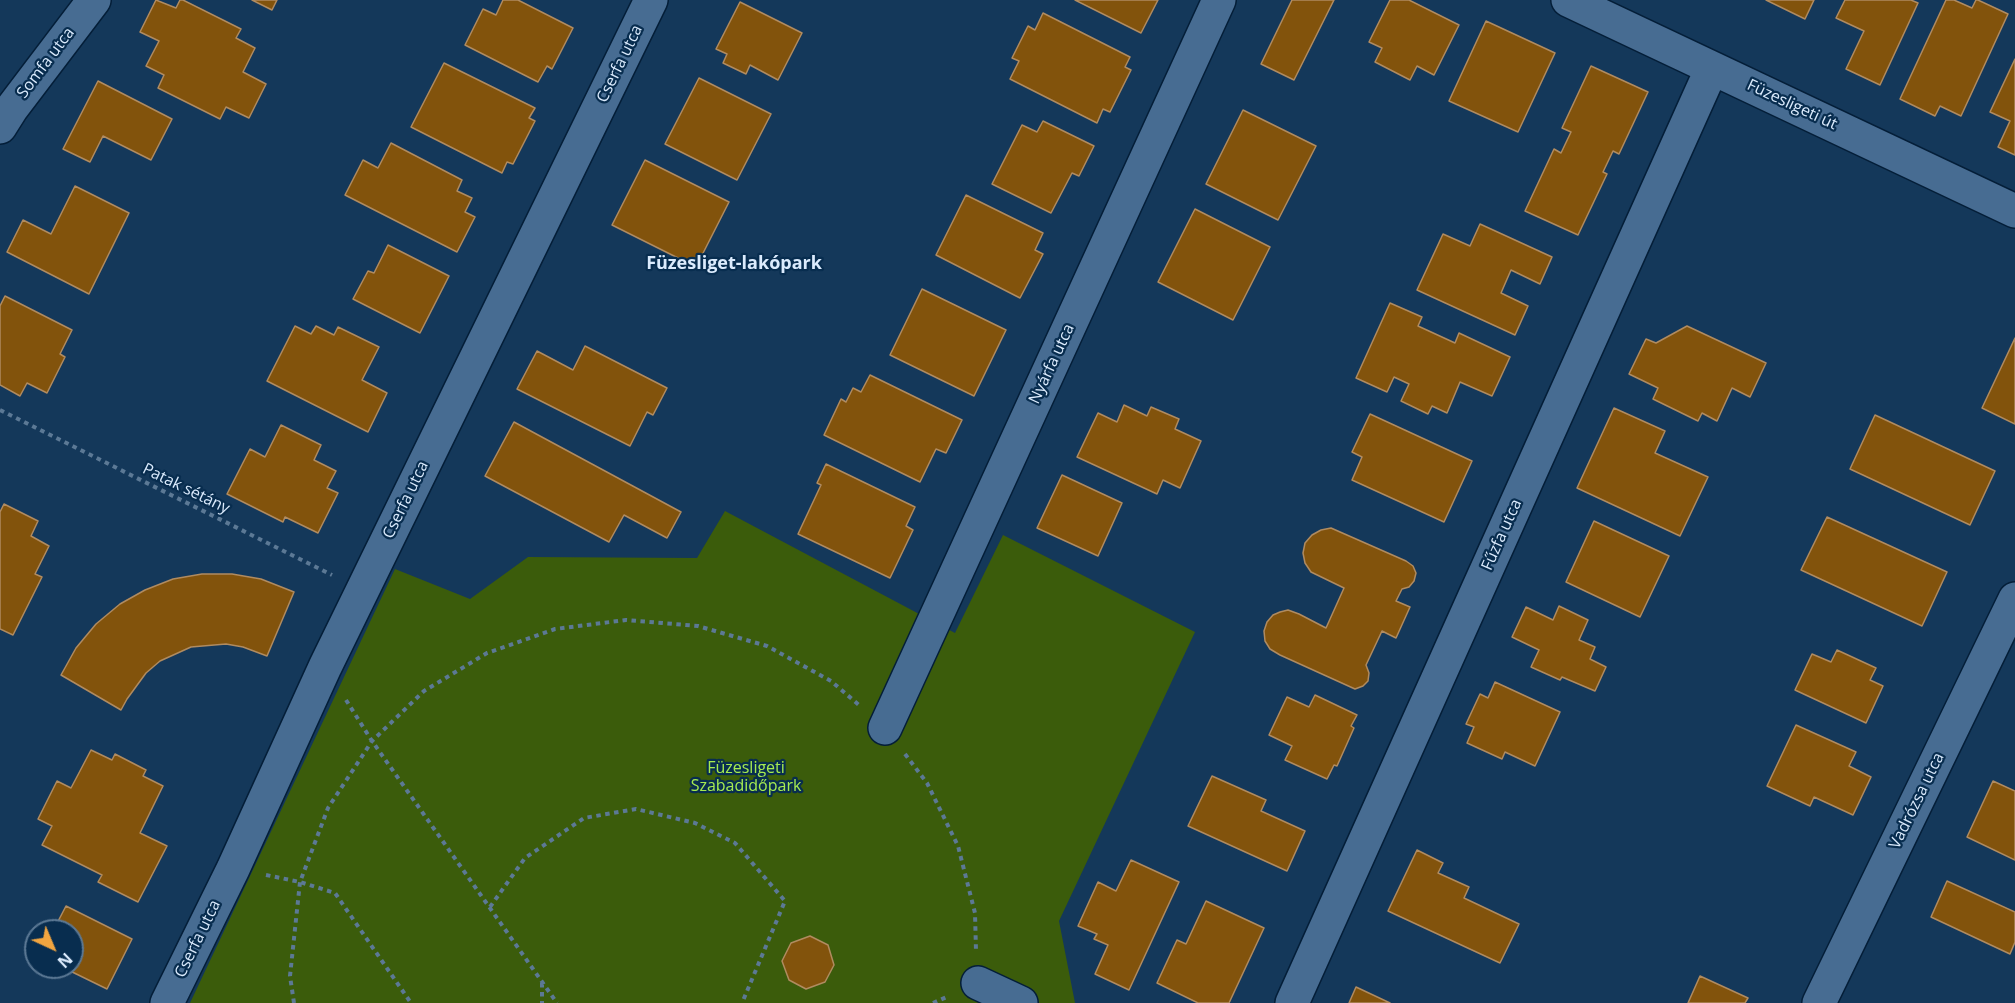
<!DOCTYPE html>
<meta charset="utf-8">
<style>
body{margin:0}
#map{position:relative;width:2015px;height:1003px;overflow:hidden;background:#14385a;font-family:"Open Sans",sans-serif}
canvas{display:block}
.north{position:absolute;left:24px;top:919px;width:60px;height:60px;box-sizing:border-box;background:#082d4f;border:2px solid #5c7995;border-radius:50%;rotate:136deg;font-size:16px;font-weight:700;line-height:24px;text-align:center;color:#dbebfd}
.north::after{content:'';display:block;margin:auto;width:21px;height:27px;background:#f1a540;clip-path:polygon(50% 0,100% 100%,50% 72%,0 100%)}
</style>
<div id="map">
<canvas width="2015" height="1003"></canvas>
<div class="north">N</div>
</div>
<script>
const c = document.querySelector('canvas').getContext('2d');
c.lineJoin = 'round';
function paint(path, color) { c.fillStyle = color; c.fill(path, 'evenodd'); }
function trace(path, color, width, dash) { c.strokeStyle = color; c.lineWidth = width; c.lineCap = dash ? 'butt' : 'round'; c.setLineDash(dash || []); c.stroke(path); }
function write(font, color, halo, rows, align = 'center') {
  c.font = font + ' "Open Sans",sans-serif'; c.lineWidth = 4.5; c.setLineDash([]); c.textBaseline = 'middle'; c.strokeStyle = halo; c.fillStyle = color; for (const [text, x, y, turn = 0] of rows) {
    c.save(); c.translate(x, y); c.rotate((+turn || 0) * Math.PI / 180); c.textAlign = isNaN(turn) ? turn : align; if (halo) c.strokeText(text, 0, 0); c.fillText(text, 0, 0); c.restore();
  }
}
const green = new Path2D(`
 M725 511 955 633 1003 535 1195 632 1059 921 1075 1003H190L395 569 470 599 528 557 697 558Z`);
const building = new Path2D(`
 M156 0 176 8 180 0H183L241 29 236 38 255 48 243 72 266 84 249 118 226 107 220 119 158 88 164 75 146 66 159 41 140 32Z
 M252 0H277L272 10Z
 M503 0H518L573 28 552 69 547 66 538 82 465 45 483 9 496 15Z
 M1075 0H1158L1141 33Z
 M1292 0H1334L1294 80 1261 64Z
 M1390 0H1409L1459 25 1434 75 1417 66 1410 80 1375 62 1382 48 1369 42Z
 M1766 0H1814L1805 19Z
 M1845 0H1911L1918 3 1880 85 1846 69 1864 31 1836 18Z
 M1946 0H1954L1972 8 1976 0H1978L2008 14 1961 116 1940 106 1935 116 1900 99Z
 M740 2 802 33 778 80 750 65 746 74 723 63 727 54 716 49Z
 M1043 13 1130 57 1125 67 1131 70 1110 112 1103 109 1097 123 1010 79 1019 61 1012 58 1028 26 1035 30Z
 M1486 21 1555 53 1518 132 1449 101Z
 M2015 59V155L1998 147 2010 121 1990 112Z
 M444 63 535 108 529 118 535 121 513 164 507 162 502 173 411 127Z
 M1591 66 1648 92 1619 154 1613 151 1603 172 1607 174 1578 235 1525 211 1554 149 1561 153 1571 132 1562 128Z
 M699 78 771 114 737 180 665 144Z
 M98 81 172 119 151 160 103 136 90 162 63 149Z
 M1243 110 1316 146 1278 220 1206 184Z
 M1043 121 1094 146 1079 176 1072 173 1051 213 992 184 1022 125 1037 132Z
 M391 143 462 180 457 191 472 198 465 212 475 217 457 252 345 195 363 160 378 168Z
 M645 160 729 202 696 267 612 225Z
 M75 186 129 213 89 294 7 252 23 220 51 234Z
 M966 195 1043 233 1035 250 1043 254 1020 298 936 255Z
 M1195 209 1270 247 1233 320 1158 282Z
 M1480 224 1552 257 1540 284 1511 270 1501 293 1528 306 1515 335 1417 290 1443 234 1470 246Z
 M388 245 449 276 420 333 353 299 368 271 374 273Z
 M922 289 1006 330 974 396 890 355Z
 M5 296 72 330 60 354 65 357 47 393 27 383 20 396 0 385V306Z
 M1390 303 1422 317 1418 326 1455 343 1459 333 1510 357 1492 396 1460 382 1447 413 1432 406 1428 414 1401 401 1409 384 1394 377 1387 392 1356 378Z
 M295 326 311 334 316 326 334 335 338 327 379 347 362 380 387 393 368 432 267 381Z
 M1687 326 1766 363 1750 397 1732 388 1717 421 1702 413 1698 421 1653 399 1658 388 1629 374 1646 339 1656 343Z
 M2015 338V424L1982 408Z
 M585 346 667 388 653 415 647 412 630 446 517 389 537 351 573 370Z
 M870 375 962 420 946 453 936 449 920 482 824 435 841 399 846 402 853 388 861 392Z
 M1124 405 1147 416 1151 407 1179 419 1175 429 1201 441 1180 488 1163 480 1157 494 1077 457 1098 413 1117 422Z
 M1614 408 1665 431 1655 453 1708 477 1680 536 1577 488Z
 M1370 414 1472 461 1444 522 1352 480 1362 457 1352 452Z
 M1875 415 1995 471 1970 525 1850 469Z
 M514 422 681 512 667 538 624 515 609 542 485 476Z
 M281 425 321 445 314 460 336 471 327 488 338 493 318 533 285 517 283 522 227 494 250 449 265 457Z
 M826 464 915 507 906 526 913 530 890 578 798 534 821 485 817 483Z
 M1062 475 1122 503 1098 556 1037 528Z
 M4 504 38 521 31 536 49 546 35 574 42 577 13 635 0 629V512Z
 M1827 517 1947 572 1922 626 1801 570Z
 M1594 521 1669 556 1640 617 1566 582Z
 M1331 528 1406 561 1413 566 1416 573 1414 581 1409 587 1402 589 1396 601 1410 607 1396 638 1382 631 1366 665 1369 673 1368 681 1363 686 1355 689 1280 655 1270 649 1265 641 1264 631 1267 622 1273 615 1280 612 1288 610 1299 614 1326 628 1344 588 1311 572 1305 563 1303 553 1305 543 1312 535 1321 530Z
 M202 574H232L261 579 294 592 267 656 243 647 226 644 191 647 160 661 146 673 127 699 121 710 61 675 76 648 96 624 120 604 145 590 173 579Z
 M1559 606 1588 620 1579 640 1595 647 1590 659 1606 667 1595 691 1562 677 1560 680 1531 667 1539 650 1512 637 1526 607 1553 620Z
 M1837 650 1876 668 1870 680 1883 686 1866 723 1795 690 1812 654 1831 662Z
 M1495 682 1560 712 1535 766 1505 752 1502 759 1467 743 1474 727 1466 724 1480 694 1488 698Z
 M1315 695 1357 715 1351 726 1354 728 1337 766 1334 765 1327 779 1285 760 1292 746 1269 735 1287 697 1309 707Z
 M1796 725 1856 752 1849 766 1871 777 1853 815 1814 797 1810 806 1767 786Z
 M91 750 112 760 115 754 146 770 143 776 163 786 140 833 167 846 138 902 98 882 102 875 42 845 52 826 38 819 57 781 71 788Z
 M1212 776 1266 800 1261 811 1305 831 1287 871 1188 826Z
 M1993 781 2015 791V860L1967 837Z
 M1417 850 1443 863 1438 873 1469 887 1464 898 1519 924 1500 963 1388 911Z
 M1131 860 1179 882 1129 990 1095 974 1108 945 1094 939 1097 934 1078 926 1098 882 1116 891Z
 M1947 881 2015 912V942L2010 954 1931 917Z
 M1206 901 1264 928 1229 1003H1198L1157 983 1177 940 1186 944Z
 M66 906 132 939 107 989 62 967H72V931H53Z
 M810 936 828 945 834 965 825 982 806 989 789 980 782 961 791 943Z
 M1700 976 1748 998 1745 1003H1688Z
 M1356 987 1390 1003H1349Z`);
const path = new Path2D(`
 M0 410 332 575
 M346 700 372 741 557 1003
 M905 754 927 783 958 846 975 913 976 951
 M266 875 300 882 335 893 411 1003
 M490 907 525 858 584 818 636 809 695 823 735 843 785 901 742 1003
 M542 983V1003
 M294 1003 290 976 300 882 328 808 372 741 424 691 487 653 555 629 626 620 698 626 767 646 831 681 859 705
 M933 1003 949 996`);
const minor = new Path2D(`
 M1568 0 2015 211
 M0 127 12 108 94 0
 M885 728 1219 0
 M978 983 1021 1003
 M167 1003 233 869 325 667 651 0
 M1292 1003 1712 68
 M1819 1003 2015 599`);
const streetNames = [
 ["Somfa utca",46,63,-53],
 ["Cserfa utca",620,64,-64],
 ["Füzesligeti út",1792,105,25],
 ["Nyárfa utca",1052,364,-65],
 ["Patak sétány",186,489,26],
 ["Cserfa utca",406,500,-64],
 ["Fűzfa utca",1502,535,-66],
 ["Vadrózsa utca",1917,801,-64],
 ["Cserfa utca",198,939,-64]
];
const parkNames = [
 ["Füzesligeti",746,768],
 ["Szabadidőpark",746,786]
];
const neighbourhoodNames = [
 ["Füzesliget-lakópark",734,264]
];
paint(green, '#3b5c0b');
paint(building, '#82530c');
trace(building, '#b08b60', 1.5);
trace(minor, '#041e38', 36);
trace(path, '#5c7995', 4, [4.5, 4.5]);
trace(minor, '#476c92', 33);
write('16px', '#dbebfd', '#082d4f', streetNames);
write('16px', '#a6eb50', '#082d4f', parkNames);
write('bold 18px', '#dbebfd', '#082d4f', neighbourhoodNames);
</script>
